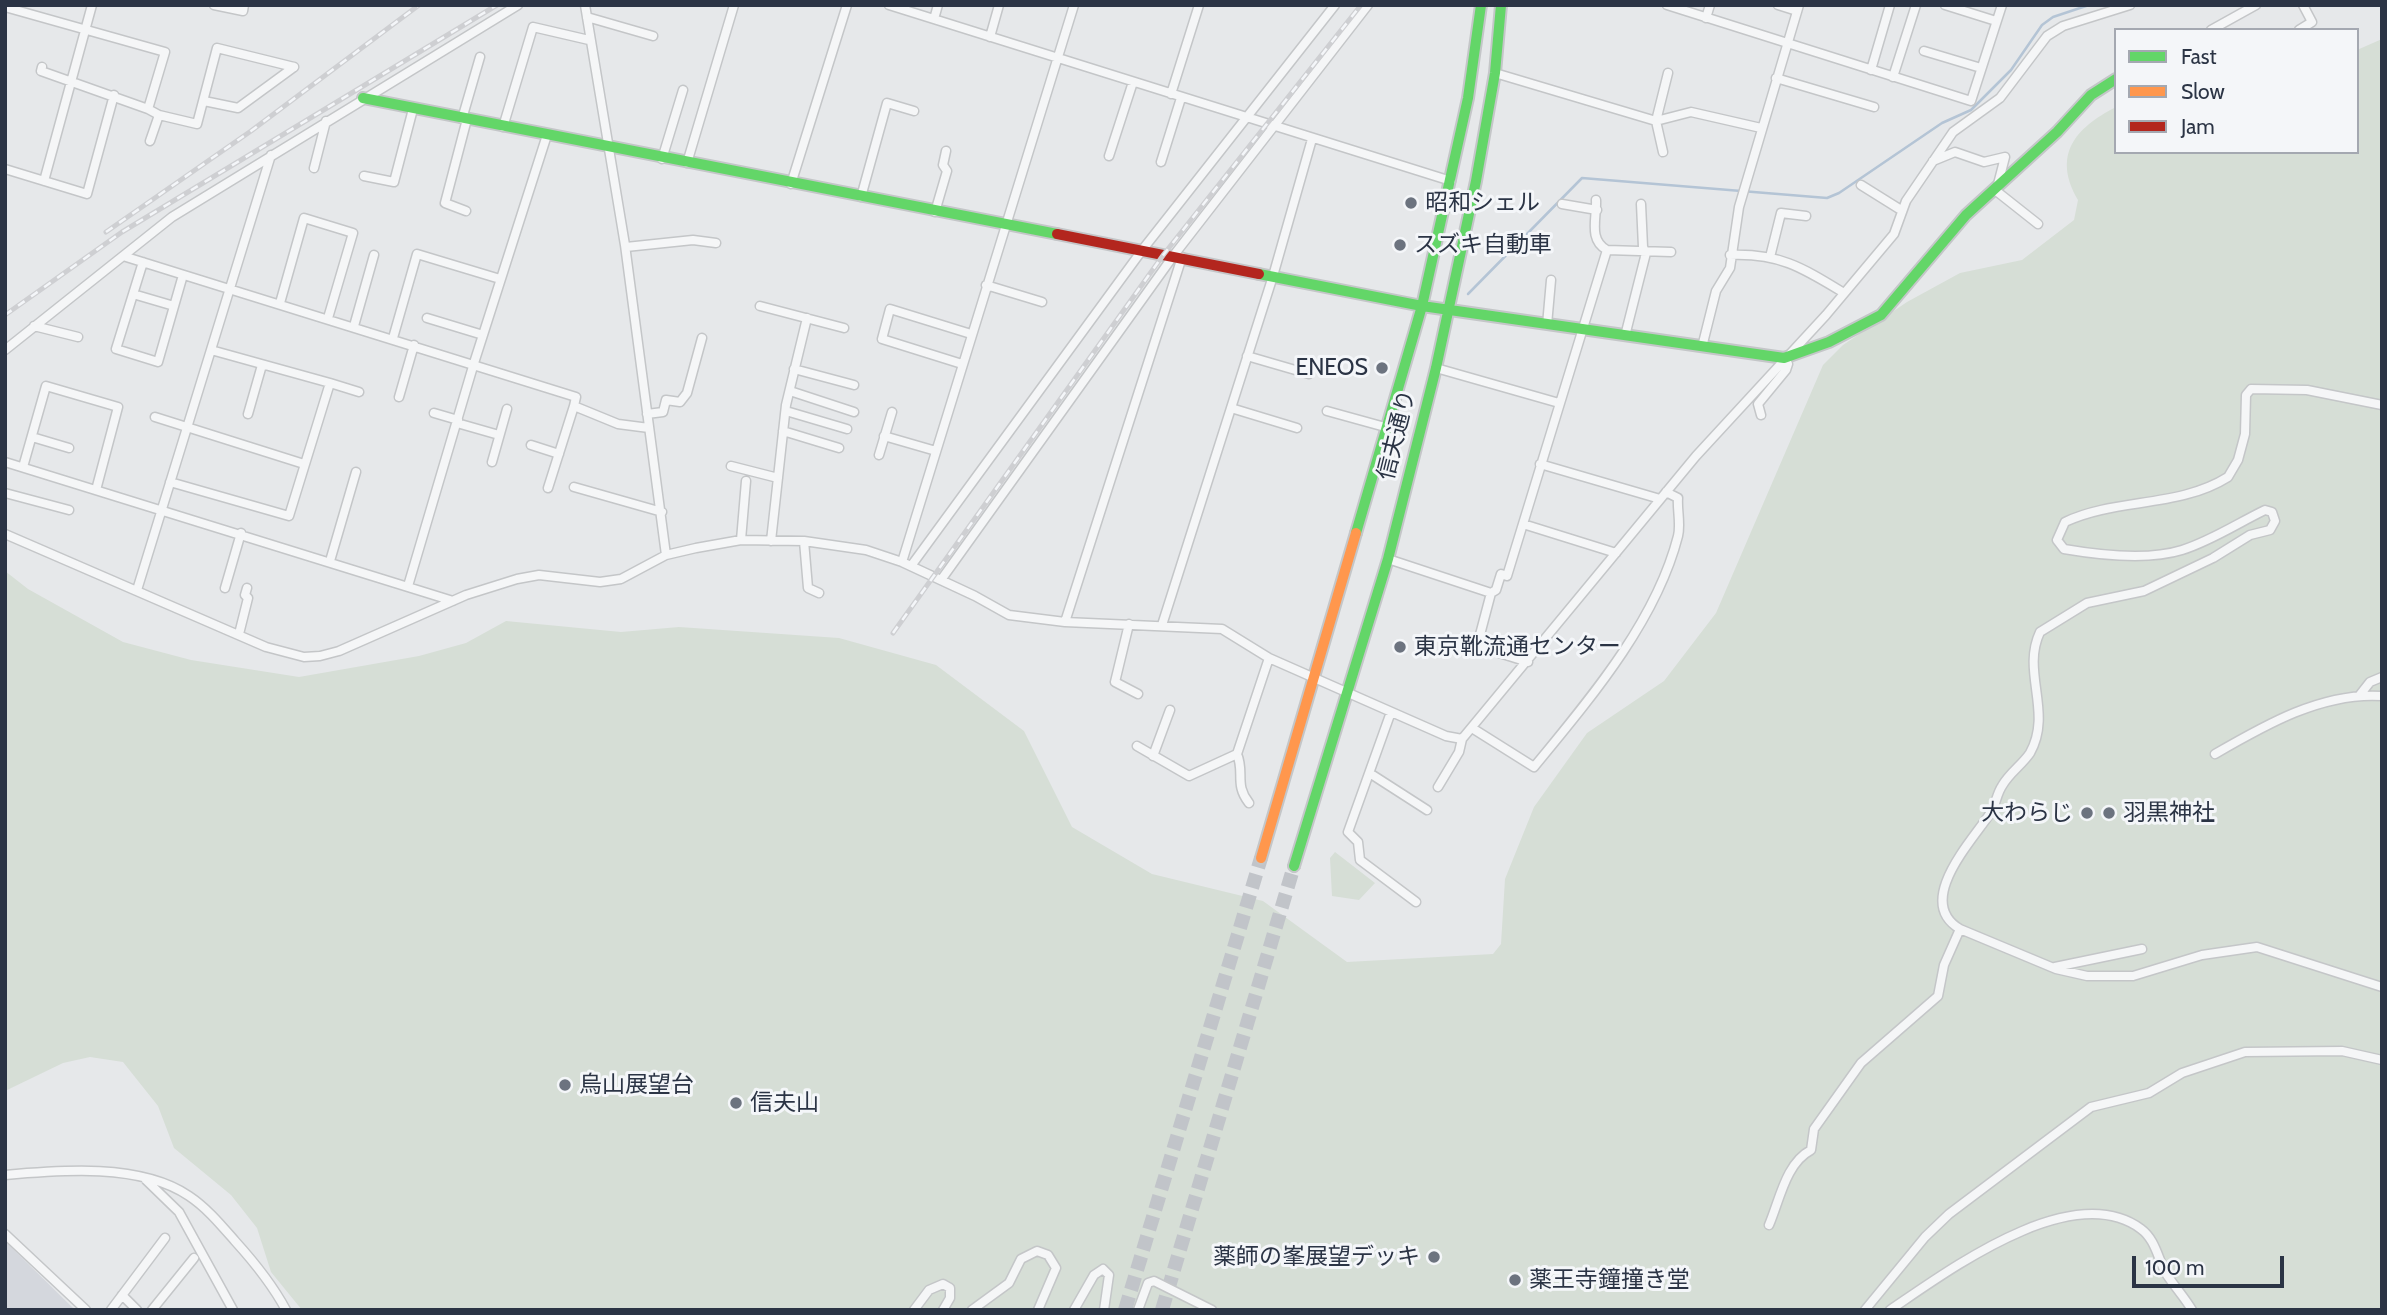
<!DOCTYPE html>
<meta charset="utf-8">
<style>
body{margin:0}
#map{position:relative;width:2387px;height:1315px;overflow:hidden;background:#e6e8ea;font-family:Cabin,sans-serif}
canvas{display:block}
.frame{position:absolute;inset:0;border:7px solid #2b3445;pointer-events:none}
.legend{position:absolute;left:2114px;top:28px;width:245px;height:126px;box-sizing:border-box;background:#f4f6f9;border:2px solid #a4a8b1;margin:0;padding:9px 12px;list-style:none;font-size:21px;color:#2b3445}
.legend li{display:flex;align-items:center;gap:14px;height:35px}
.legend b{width:35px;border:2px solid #a4a8b1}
.scale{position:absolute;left:2132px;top:1256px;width:152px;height:32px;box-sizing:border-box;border:4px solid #2b3445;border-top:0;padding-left:9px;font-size:21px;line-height:24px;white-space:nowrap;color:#2b3445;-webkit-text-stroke:5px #f4f6f9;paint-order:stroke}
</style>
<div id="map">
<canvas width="2387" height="1315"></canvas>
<div class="frame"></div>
<ul class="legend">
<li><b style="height:9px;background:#63d668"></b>Fast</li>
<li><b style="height:9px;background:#ff974d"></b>Slow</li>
<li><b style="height:9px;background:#b3261e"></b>Jam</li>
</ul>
<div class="scale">100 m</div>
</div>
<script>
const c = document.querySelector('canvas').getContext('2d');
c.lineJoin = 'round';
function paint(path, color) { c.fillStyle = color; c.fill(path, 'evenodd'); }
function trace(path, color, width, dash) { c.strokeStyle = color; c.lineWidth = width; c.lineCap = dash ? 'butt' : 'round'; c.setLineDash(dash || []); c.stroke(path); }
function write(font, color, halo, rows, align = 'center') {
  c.font = font + ' Cabin,"Noto Sans JP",sans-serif'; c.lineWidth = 6; c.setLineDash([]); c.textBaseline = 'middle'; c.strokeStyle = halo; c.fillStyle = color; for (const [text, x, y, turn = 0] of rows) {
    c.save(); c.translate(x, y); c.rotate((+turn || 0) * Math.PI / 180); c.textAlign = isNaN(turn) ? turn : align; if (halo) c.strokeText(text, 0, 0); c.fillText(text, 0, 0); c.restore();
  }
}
const built = new Path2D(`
 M5 1242 7 1243 75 1310H5Z`);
const green = new Path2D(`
 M2382 39V1310H302L271 1272 257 1228 231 1195 174 1148 158 1106 123 1062 90 1057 63 1063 5 1091V571L28 589 123 642 191 660 299 677 419 656 466 643 506 621 621 632 679 627 839 638 936 665 1024 731 1072 827 1152 874 1263 901 1347 962 1493 954 1501 944 1505 879 1534 807 1587 733 1664 681 1716 613 1823 365 1843 345 1907 302 1960 273 2022 260 2074 220 2078 200C2052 155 2075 128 2116 107V152H2357V50Z
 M1335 852 1375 883 1359 900 1332 896 1330 858Z`);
const stream = new Path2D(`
 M1468 294 1582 178 1827 198 1839 193 1942 123 1971 110 2011 70 2042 25 2053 17 2089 5`);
const highwayTunnel = new Path2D(`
 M1125 1310 1261 858
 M1162 1310 1294 866`);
const street = new Path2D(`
 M214 5 243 11 244 5
 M585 5 625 245 666 555
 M889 5 1451 181
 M1667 5 1971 101 2002 5
 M1778 5 1797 11
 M1945 5 1996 21
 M5 7 165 52 148 109 159 115 197 124 217 48 294 67
 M587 17 653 36
 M1706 18 1710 5
 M934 19 938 5
 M2211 30 2256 5
 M2299 30 2312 22 2303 5
 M990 37 999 5
 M1924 51 1981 68
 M42 67 41 71 148 109
 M1871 70 1890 5
 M1495 73 1656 121 1663 152
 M1893 77 1916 5
 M1776 78 1874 107
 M1171 94 1199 5
 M204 101 238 108 294 67
 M462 119 480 57
 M1656 121 1691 112 1761 128
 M1656 121 1668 73
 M503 127 533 27 589 40
 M150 141 159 115
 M1109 156 1133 82
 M662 159 683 90
 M1933 161 1955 152 1984 162 2005 157 1997 188
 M1161 162 1181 98
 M687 163 734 5
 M314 168 326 121
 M5 169 87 194 114 95
 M364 176 394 182 413 109
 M44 181 92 5
 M791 184 847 5
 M1861 185 1901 210
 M1995 190 2038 224
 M861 197 887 103 914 111
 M1596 200C1597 218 1588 240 1607 250L1671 252
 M1562 204 1597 210
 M466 211 445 203 467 119
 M935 212 947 171 943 165 946 151
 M626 247 693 240 716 243
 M1730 255C1780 253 1803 268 1844 293
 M123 256 576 397 574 406 618 424 649 428
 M1770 257 1781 213 1806 216
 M143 262 116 349 158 362 183 275
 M986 285 1042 302
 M133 294 174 306
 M280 303 304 218 353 233 328 318
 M760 306 844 328
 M427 318 483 335
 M1547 325 1551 280
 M34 326 78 337
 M354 326 374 255
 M1625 336 1646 253 1643 247 1641 204
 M393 338 417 254 500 279
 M1702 347 1716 291 1730 268 1739 207 1799 5
 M5 350 172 217 518 5
 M1247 356 1309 374
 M962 364 882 339 890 309 971 334
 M1436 368 1559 403
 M794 369 854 385
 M330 383 359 392
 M790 391 854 412
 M399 397 414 345
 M2382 405 2307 390 2251 389 2246 395 2245 434 2238 460 2228 477C2179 508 2115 498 2065 522L2057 540 2064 549C2099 555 2147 561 2182 550 2211 541 2238 523 2265 510L2272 512 2275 521 2270 530 2250 535 2213 558 2144 591 2087 603 2040 632C2021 672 2053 712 2030 753 2022 765 2009 773 2002 786 1996 795 1996 806 1989 815 1971 842 1914 902 1960 929L2056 969 2087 976H2133L2202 955 2257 947 2382 987
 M1231 408 1297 428
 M786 411 847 429
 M1327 411 1385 427
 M434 413 458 420
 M248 414 262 365
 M647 414 663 412 666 400 680 402 687 393 702 338
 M1761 415 1758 404 1786 370 1788 364 1784 358
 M155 417 304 464
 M457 423 499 435
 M783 431 839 448
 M884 436 936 451
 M32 437 69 448
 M531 445 559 454
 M879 455 892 412
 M5 462 453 601
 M492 462 507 409
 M1540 464 1660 499
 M731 466 778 478
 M23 467 46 386 118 407 96 490
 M170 482 289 516 330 383 211 350
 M574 487 662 512
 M548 488 574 406
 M5 493 69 510
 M1523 524 1616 553
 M5 534 266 647 304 657 320 656 339 651 466 595 517 579 539 575 600 582 621 579 666 555 696 548 741 540 804 541 866 550 902 562 975 596 1009 615 1065 622 1222 629 1269 658 1446 736 1462 739
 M741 540 746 481
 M771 541 786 405 807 318
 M804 541 808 588 819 593
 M1388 559 1491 593
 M330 561 356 472
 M902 562 1074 5
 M911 566 1143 249 1335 5
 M941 580 1174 255 1368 5
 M408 586 474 363 547 135
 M225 588 241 533
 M137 590 271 155
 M1065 622 1182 257
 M1129 624 1115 682 1138 694
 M1162 625 1273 276 1312 139
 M239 634 248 598 245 595 247 588
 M1528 662 1477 646 1491 593 1496 590 1501 574 1507 576 1607 250
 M2359 696 2370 682 2382 677
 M1391 712 1348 832 1358 842 1360 860 1416 902
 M1472 728 1534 767C1589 700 1656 622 1678 536 1681 524 1677 510 1678 498L1666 492
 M1137 746 1189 776 1237 754 1269 658
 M1237 754C1245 773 1234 784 1249 803
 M2215 754C2265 725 2322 692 2382 696
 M1153 756 1170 710
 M1371 774 1427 810
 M1438 787 1459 752 1462 739 1696 456 1826 315 1894 234 1906 201 1953 132 2000 98 2047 36 2063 26 2130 5
 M2055 967 2142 949
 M5 1175C60 1170 141 1163 189 1196 207 1208 221 1225 235 1241 255 1263 272 1284 286 1310
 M146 1180 179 1212 233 1310
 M1769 1225C1780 1199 1786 1163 1811 1150L1814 1129 1861 1063 1938 996 1944 965 1960 929
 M5 1234 86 1310
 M122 1295 137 1310
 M111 1310 165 1238
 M152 1310 194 1258
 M914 1310 929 1290 943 1284 950 1288V1298L943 1310
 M972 1310 1009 1283 1021 1259 1037 1251 1048 1255 1056 1268 1038 1310
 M1074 1310 1094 1275 1103 1269 1109 1275 1104 1310
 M1138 1310 1148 1283 1154 1281 1212 1310
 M1865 1310 1925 1237 1949 1214 2091 1107 2149 1093 2182 1073 2245 1052 2342 1051 2382 1060
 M1890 1310C1948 1271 2072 1178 2141 1229 2156 1240 2158 1260 2167 1275 2175 1287 2185 1298 2192 1310`);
const fast = new Path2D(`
 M363 98 1057 234
 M1259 274 1422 306 1784 358 1829 342 1881 315 1966 215 2057 132 2091 95 2116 79
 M1356 533 1422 306 1468 98 1481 5
 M1294 866 1388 559 1436 368 1476 181 1495 73 1501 5`);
const slow = new Path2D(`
 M1261 858 1356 533`);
const jam = new Path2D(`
 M1057 234 1259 274`);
const rail = new Path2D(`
 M106 232 251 131 419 5
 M5 315 122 232 497 5
 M893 633 1164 254 1361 5`);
const markers = [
 [1411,203,7,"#6c737f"],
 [1400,245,7,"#6c737f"],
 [1382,368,7,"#6c737f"],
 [1400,647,7,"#6c737f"],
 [2087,813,7,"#6c737f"],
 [2109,813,7,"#6c737f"],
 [565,1085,7,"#6c737f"],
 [736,1103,7,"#6c737f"],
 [1434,1257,7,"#6c737f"],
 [1515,1280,7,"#6c737f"]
];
const poiNames = [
 ["昭和シェル",1425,203],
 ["スズキ自動車",1414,245],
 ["ENEOS",1368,368,"right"],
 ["東京靴流通センター",1414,647],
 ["大わらじ",2073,813,"right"],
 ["羽黒神社",2123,813],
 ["烏山展望台",579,1085],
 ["信夫山",750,1103],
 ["薬師の峯展望デッキ",1420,1257,"right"],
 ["薬王寺鐘撞き堂",1529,1280]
];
const streetNames = [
 ["信夫通り",1397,435,-76]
];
paint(built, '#d4d7dd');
paint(green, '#d6ded6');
trace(stream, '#b4c4d5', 2.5);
trace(highwayTunnel, '#c1c4c9', 14, [14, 7]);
trace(street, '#c4c6c8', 11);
trace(fast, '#c4c6c8', 14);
trace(slow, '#c4c6c8', 14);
trace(jam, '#c4c6c8', 14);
trace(street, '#f5f6f7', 8);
trace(fast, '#63d668', 10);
trace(slow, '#ff974d', 10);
trace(jam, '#b3261e', 10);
trace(rail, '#cecfd2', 5);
trace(rail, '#f4f6f9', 2.5, [8]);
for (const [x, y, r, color] of markers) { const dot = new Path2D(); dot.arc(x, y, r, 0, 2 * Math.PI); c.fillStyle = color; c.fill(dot); trace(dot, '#f4f6f9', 2.5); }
write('23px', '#2b3445', '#f4f6f9', poiNames, 'left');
write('23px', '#2b3445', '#f4f6f9', streetNames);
</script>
